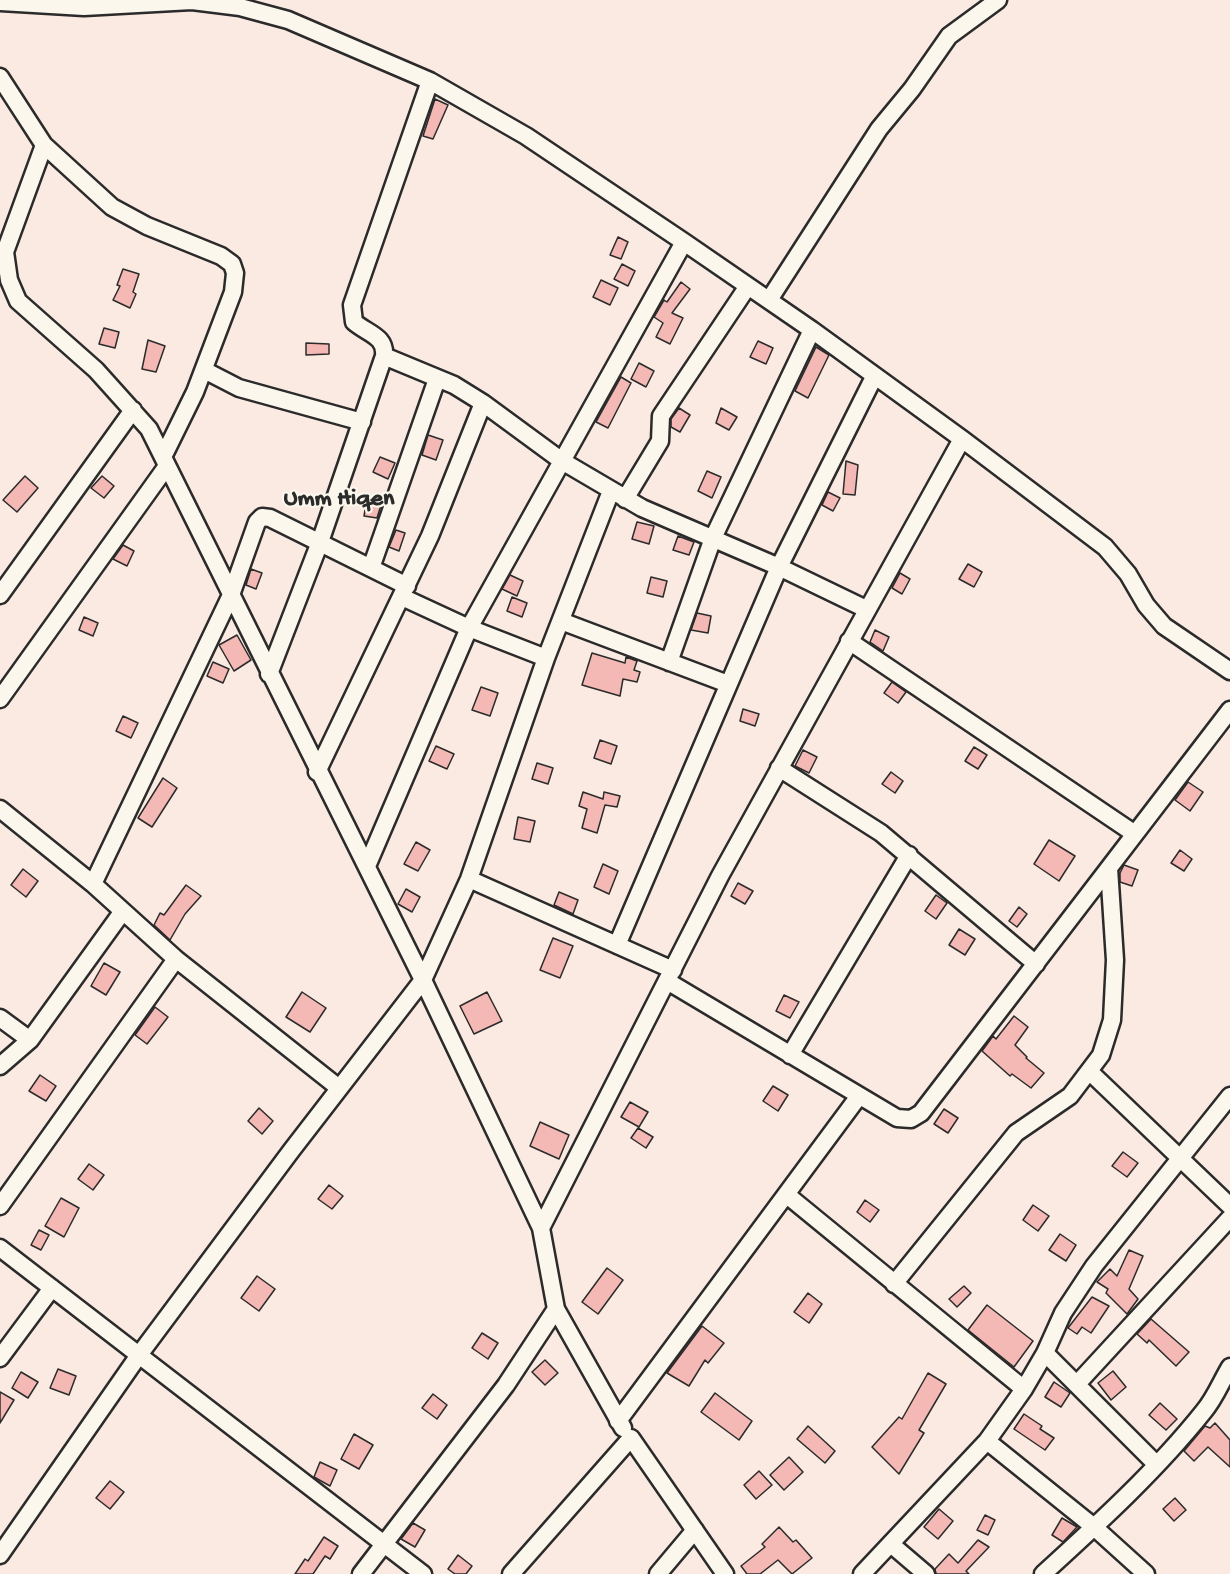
<!DOCTYPE html>
<style>
body{margin:0}
canvas{display:block;background:#faeae1}
</style>
<canvas width="1230" height="1574"></canvas>
<script>
const c = document.querySelector('canvas').getContext('2d');
c.lineJoin = 'round';
function paint(path, color) { c.fillStyle = color; c.fill(path, 'evenodd'); }
function trace(path, color, width, dash) { c.strokeStyle = color; c.lineWidth = width; c.lineCap = dash ? 'butt' : 'round'; c.setLineDash(dash || []); c.stroke(path); }
function write(font, color, halo, rows, align = 'center') {
  c.font = font + ' "Gochi Hand",sans-serif'; c.lineWidth = 4.5; c.setLineDash([]); c.textBaseline = 'middle'; c.strokeStyle = halo; c.fillStyle = color; for (const [text, x, y, turn = 0] of rows) {
    c.save(); c.translate(x, y); c.rotate((+turn || 0) * Math.PI / 180); c.textAlign = isNaN(turn) ? turn : align; if (halo) c.strokeText(text, 0, 0); c.fillText(text, 0, 0); c.restore();
  }
}
const building = new Path2D(`
 M435 99 448 105 433 139 423 136Z
 M618 237 628 242 621 259 610 255Z
 M622 264 635 271 628 286 614 279Z
 M123 269 139 274 133 292 136 294 130 308 113 300 120 286 117 285Z
 M601 280 618 288 610 305 593 297Z
 M681 282 690 289 672 313 683 318 670 344 656 337 663 323 654 317 664 300 667 302Z
 M104 328 119 332 115 348 99 344Z
 M148 340 165 346 156 372 142 369Z
 M758 341 773 348 766 364 750 357Z
 M306 343 329 344V354L306 355Z
 M816 347 829 355 808 398 795 391Z
 M639 363 654 371 646 387 631 379Z
 M621 377 631 383 608 428 596 422Z
 M679 408 690 415 680 432 671 427V419Z
 M721 408 737 417 729 430 716 423Z
 M428 435 443 440 436 460 422 455Z
 M380 457 395 463 388 479 373 472Z
 M846 461 858 465 855 495 843 494Z
 M707 471 721 477 712 498 698 491Z
 M25 476 38 488 17 512 3 500Z
 M102 476 114 486 104 498 91 488Z
 M828 492 840 498 833 511 822 505Z
 M367 499 382 502 377 518 364 516Z
 M637 522 654 526 649 544 632 539Z
 M396 530 405 533 399 551 389 547Z
 M678 536 694 542 689 555 673 550Z
 M123 545 134 551 127 566 113 559Z
 M968 564 982 572 974 587 959 579Z
 M251 569 262 573 256 589 246 585Z
 M900 573 910 579 902 594 892 588Z
 M510 575 523 581 517 596 502 589Z
 M651 577 667 581 663 597 647 593Z
 M512 597 527 603 522 617 507 611Z
 M697 613 711 616 708 633 691 630Z
 M84 617 98 623 93 636 79 630Z
 M875 630 889 637 883 651 870 642Z
 M237 635 251 660 234 671 219 645Z
 M592 653 625 663 626 657 637 661 634 670 640 672 637 682 623 679 620 696 582 685Z
 M213 662 229 669 223 683 207 676Z
 M892 682 906 692 898 703 884 693Z
 M481 687 498 693 490 716 472 710Z
 M743 709 759 714 755 726 740 721Z
 M123 716 138 723 131 738 116 731Z
 M600 740 617 746 611 764 594 758Z
 M436 746 454 754 447 769 429 761Z
 M974 747 987 755 978 769 965 761Z
 M803 750 817 757 809 773 795 766Z
 M537 763 553 768 548 784 532 779Z
 M891 772 903 781 895 793 882 784Z
 M163 778 177 788 152 827 138 818Z
 M1188 782 1203 792 1190 811 1175 800Z
 M583 792 603 799 604 792 620 796 617 807 605 805 597 833 582 828 587 809 579 806Z
 M518 817 535 821 530 842 514 839Z
 M1049 840 1075 856 1059 881 1034 864Z
 M416 842 430 850 418 871 404 864Z
 M1180 850 1192 859 1184 871 1171 863Z
 M603 864 618 871 609 894 594 887Z
 M1124 865 1138 870 1132 886 1120 882V873Z
 M23 869 38 881 26 897 11 885Z
 M738 883 753 891 745 904 731 896Z
 M186 885 201 896 185 914 170 940 154 925 160 913 164 915Z
 M406 889 420 897 412 912 398 904Z
 M559 892 578 900 573 914 554 905Z
 M936 895 947 903 936 919 925 911Z
 M1019 907 1027 914 1017 927 1009 921Z
 M959 929 975 939 965 955 949 945Z
 M553 938 573 946 560 978 540 970Z
 M104 963 120 972 106 995 91 986Z
 M302 992 326 1008 310 1032 286 1017Z
 M487 992 502 1021 474 1034 460 1006Z
 M784 995 799 1002 790 1018 776 1011Z
 M155 1007 168 1017 147 1044 135 1035Z
 M1014 1016 1028 1027 1015 1045 1027 1057 1026 1058 1044 1073 1031 1088 1012 1074 1010 1076 982 1051 993 1036 996 1039Z
 M40 1075 56 1086 46 1101 29 1091Z
 M773 1086 788 1095 778 1111 763 1101Z
 M630 1102 648 1112 639 1127 621 1117Z
 M259 1108 273 1121 262 1134 248 1121Z
 M944 1109 958 1118 948 1133 934 1124Z
 M540 1122 569 1135 559 1159 530 1146Z
 M638 1128 653 1137 646 1148 631 1138Z
 M1123 1152 1138 1163 1127 1177 1112 1166Z
 M89 1164 104 1175 93 1190 78 1179Z
 M329 1185 343 1196 332 1209 318 1199Z
 M61 1198 79 1208 64 1237 45 1226Z
 M865 1200 879 1210 870 1222 857 1212Z
 M1033 1205 1049 1216 1038 1231 1023 1220Z
 M39 1230 49 1235 41 1250 31 1245Z
 M1060 1234 1076 1245 1066 1261 1049 1250Z
 M1129 1250 1143 1256 1129 1289 1138 1299 1127 1314 1106 1293 1108 1289 1097 1282 1110 1269 1117 1276Z
 M607 1268 623 1280 598 1314 582 1302Z
 M257 1276 275 1289 259 1311 241 1298Z
 M964 1286 971 1293 957 1307 949 1299Z
 M808 1293 822 1304 809 1323 794 1312Z
 M1092 1297 1109 1306 1091 1333 1082 1327 1077 1334 1068 1328Z
 M987 1305 1033 1341 1014 1367 968 1330Z
 M1151 1319 1189 1352 1176 1366 1149 1340 1147 1343 1137 1334Z
 M702 1326 724 1343 708 1363 705 1360 689 1386 667 1373Z
 M482 1333 498 1343 488 1359 472 1348Z
 M545 1360 558 1373 545 1385 532 1372Z
 M58 1369 76 1376 69 1395 50 1388Z
 M1113 1371 1126 1387 1111 1400 1098 1383Z
 M21 1372 38 1382 28 1398 12 1388Z
 M928 1373 946 1384 919 1430 924 1433 899 1474 872 1447 899 1417 902 1419Z
 M1054 1382 1070 1393 1061 1407 1045 1397Z
 M0 1392 14 1400 0 1423Z
 M715 1393 752 1421 739 1440 701 1412Z
 M433 1394 447 1405 437 1419 422 1408Z
 M1160 1403 1177 1419 1166 1430 1149 1415Z
 M1024 1414 1042 1426 1040 1429 1054 1438 1045 1450 1014 1429Z
 M1215 1423 1230 1440V1467L1208 1447 1194 1461 1184 1451 1205 1426 1210 1428Z
 M808 1426 835 1451 825 1463 797 1439Z
 M354 1434 373 1445 359 1469 341 1459Z
 M789 1457 803 1472 784 1490 770 1475Z
 M320 1462 337 1470 330 1486 314 1477Z
 M759 1471 772 1485 756 1499 744 1485Z
 M110 1481 124 1492 110 1509 96 1498Z
 M1175 1498 1186 1510 1174 1521 1163 1509Z
 M939 1509 953 1521 938 1539 924 1527Z
 M985 1515 995 1520 988 1535 977 1530Z
 M1062 1518 1077 1527 1063 1542 1052 1535Z
 M413 1523 425 1530 415 1547 401 1539Z
 M779 1527 793 1542 796 1540 812 1558 792 1574 778 1560 760 1574H747L741 1566 765 1547 762 1544Z
 M324 1537 338 1546 330 1559 325 1556 313 1574H295L305 1559 308 1561Z
 M978 1540 989 1547 966 1571 969 1574H936L935 1569 949 1554 958 1563Z
 M458 1555 472 1566 466 1574H455L448 1569Z`);
const minor = new Path2D(`
 M0 2 84 7 192 1 240 7 288 20 430 81 526 136 684 242 812 330 962 439 1105 547 1128 574 1146 605 1164 626 1230 671
 M0 77 44 145 5 252 9 280 18 301 96 370 149 429 423 980 541 1228
 M44 145 112 207 147 226 221 256 232 264 235 273 233 292 195 392 163 457
 M769 300 879 129 912 89 949 36 998 0
 M384 356 454 385 483 403 562 461 642 508 779 567 866 609
 M204 370 239 388 362 422
 M625 499 660 441 661 416 748 286
 M371 568 437 379
 M0 595 133 410
 M402 597 469 628 546 658
 M561 621 728 684
 M849 641 1135 834
 M669 662 713 538 812 330
 M269 674 320 542 384 356C386 336 368 334 354 322L352 305 430 81
 M0 699 167 466
 M779 768 881 833 1036 964
 M317 772 430 536 483 403
 M0 809 93 884 176 959 339 1088
 M367 866 469 628 684 242
 M469 879 673 970
 M93 884 231 595 257 522 262 517 270 518 407 586
 M617 945 779 567 874 377
 M667 981 897 1118 911 1119 921 1113 1230 710
 M0 1018 30 1040
 M790 1055 909 855
 M0 1066 30 1040 123 911
 M1089 1071 1230 1206
 M787 1195 1024 1389
 M0 1206 176 959
 M0 1248 423 1574
 M894 1284 1016 1133 1070 1096 1101 1055 1112 1020 1115 960 1109 868
 M556 1309 623 1428
 M1045 1353 1156 1464
 M0 1358 52 1288
 M1077 1384 1230 1218
 M618 1421 859 1096
 M987 1441 1094 1527 1146 1574
 M892 1545 926 1574
 M0 1555 139 1355 291 1151 423 980 469 879 546 658 611 491
 M361 1574 506 1385 556 1309 541 1228 720 876 962 439
 M511 1574 631 1438 725 1574
 M658 1574 695 1530
 M862 1574 987 1441 1024 1389 1045 1353 1063 1313 1094 1266 1230 1096
 M1043 1574C1099 1523 1157 1470 1204 1411 1215 1398 1221 1382 1230 1367`);
const quarterNames = [
 ["Umm Hiqen",339,500]
];
paint(building, '#f4b8b5');
trace(building, '#2b2b2b', 1.5);
trace(minor, '#2b2b2b', 21);
trace(minor, '#fbf7ec', 16);
write('bold 24px', '#2b2b2b', '#fbf7ec', quarterNames);
</script>
